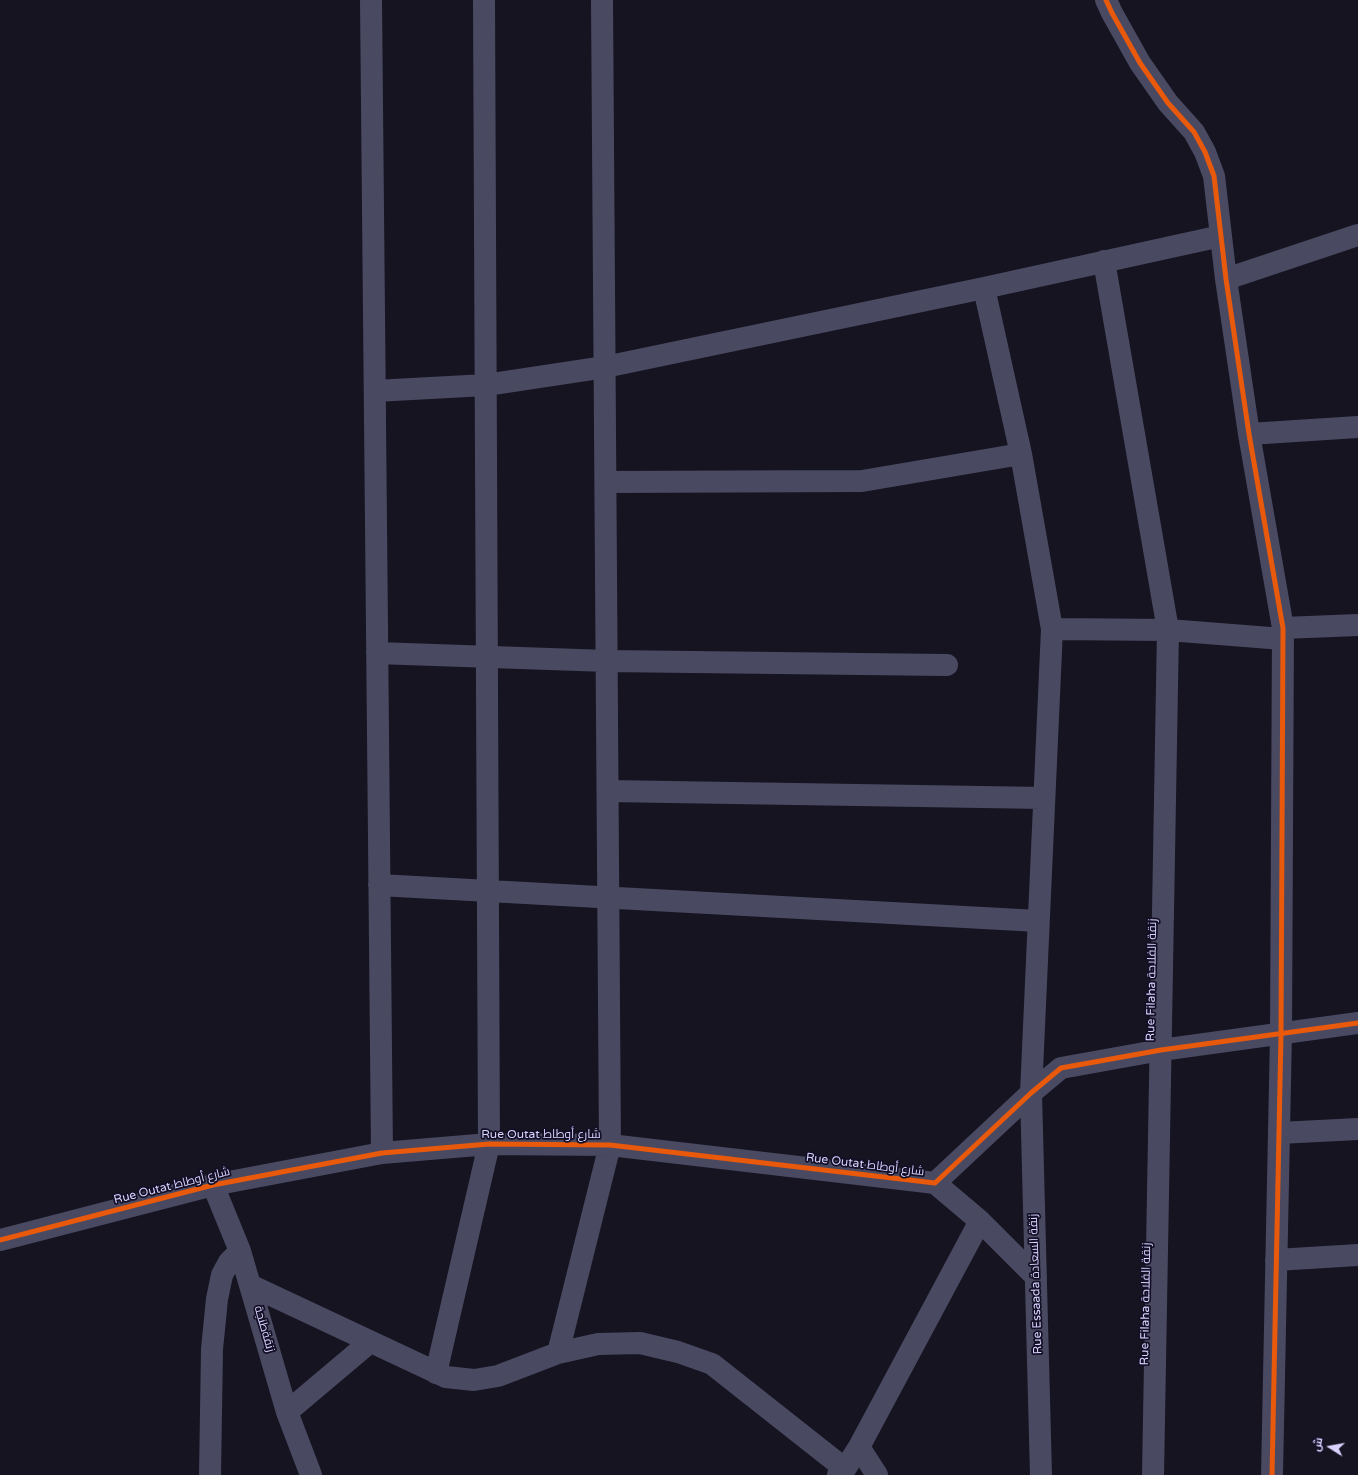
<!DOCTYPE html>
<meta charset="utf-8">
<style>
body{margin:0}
#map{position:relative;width:1358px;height:1475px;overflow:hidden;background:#161421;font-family:"Varela Round",Cairo,sans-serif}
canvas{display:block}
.north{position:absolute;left:1310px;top:1427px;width:40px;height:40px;-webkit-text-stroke:3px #130f26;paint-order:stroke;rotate:281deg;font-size:11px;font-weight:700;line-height:16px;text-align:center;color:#d9d4ff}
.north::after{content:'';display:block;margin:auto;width:14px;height:18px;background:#d9d4ff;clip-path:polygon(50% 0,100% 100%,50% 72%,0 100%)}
</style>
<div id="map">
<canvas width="1358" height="1475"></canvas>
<div class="north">ش</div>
</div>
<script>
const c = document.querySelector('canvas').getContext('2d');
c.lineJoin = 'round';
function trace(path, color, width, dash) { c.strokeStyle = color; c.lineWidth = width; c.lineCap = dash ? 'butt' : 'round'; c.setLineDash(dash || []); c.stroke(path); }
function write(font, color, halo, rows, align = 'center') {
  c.font = font + ' "Varela Round",Cairo,sans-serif'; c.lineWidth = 3.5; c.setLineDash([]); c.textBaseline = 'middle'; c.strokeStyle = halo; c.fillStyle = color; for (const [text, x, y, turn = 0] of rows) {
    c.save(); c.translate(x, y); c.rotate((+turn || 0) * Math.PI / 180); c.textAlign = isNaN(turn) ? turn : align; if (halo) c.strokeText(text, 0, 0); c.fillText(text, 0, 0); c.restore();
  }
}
const minor = new Path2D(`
 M371 0 382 1153
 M1106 0 1112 13 1140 63 1168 103 1194 132 1205 152 1214 176 1226 279 1249 434 1283 628 1281 1034 1272 1475
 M1104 261 1168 630 1153 1475
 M1226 279 1358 235
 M984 288 1021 454 1052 629 1031 1093 1041 1475
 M375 391 486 385 605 367 984 288 1221 236
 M1249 434 1358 427
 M606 482 862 481 1021 454
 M1283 628 1358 625
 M1052 629 1168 630 1283 639
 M377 653 607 661 947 665
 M608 791 1044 798
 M379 885 1038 921
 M1279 1133 1358 1129
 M935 1183 980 1221 1036 1277
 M213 1185 240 1251 287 1412 311 1475
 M0 1240 213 1185 382 1153 489 1144 610 1145 935 1183 1031 1093 1061 1068 1161 1050 1358 1023
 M1276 1260 1358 1255
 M252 1286 446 1377 474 1380 498 1376 558 1353 598 1344 640 1343 678 1352 712 1364 845 1469
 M558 1353 610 1145 602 0
 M436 1373 489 1144 484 0
 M287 1412 370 1342
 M859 1447 877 1475
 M210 1475 212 1349 217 1299 222 1275 229 1262 240 1251
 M838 1475 845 1469 859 1447 980 1221`);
const cycleway = new Path2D(`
 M1106 0 1112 13 1140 63 1168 103 1194 132 1205 152 1214 176 1226 279 1249 434 1283 628 1281 1034 1272 1475
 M0 1240 213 1185 382 1153 489 1144 610 1145 935 1183 1031 1093 1061 1068 1161 1050 1358 1023`);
const streetNames = [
 ["Rue Filaha زنقة الفلاحة",1152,980,-89],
 ["Rue Outat شارع أوطاط",541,1135],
 ["Rue Outat شارع أوطاط",865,1165,7],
 ["Rue Outat شارع أوطاط",172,1186,-14],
 ["Rue Essaada زنقة السعادة",1036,1284,-92],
 ["Rue Filaha زنقة الفلاحة",1146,1304,-89],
 ["زنقةطنجة",264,1329,74]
];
trace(minor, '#4a4962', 22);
trace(cycleway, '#e8590c', 5);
write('12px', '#d9d4ff', '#130f26', streetNames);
</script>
